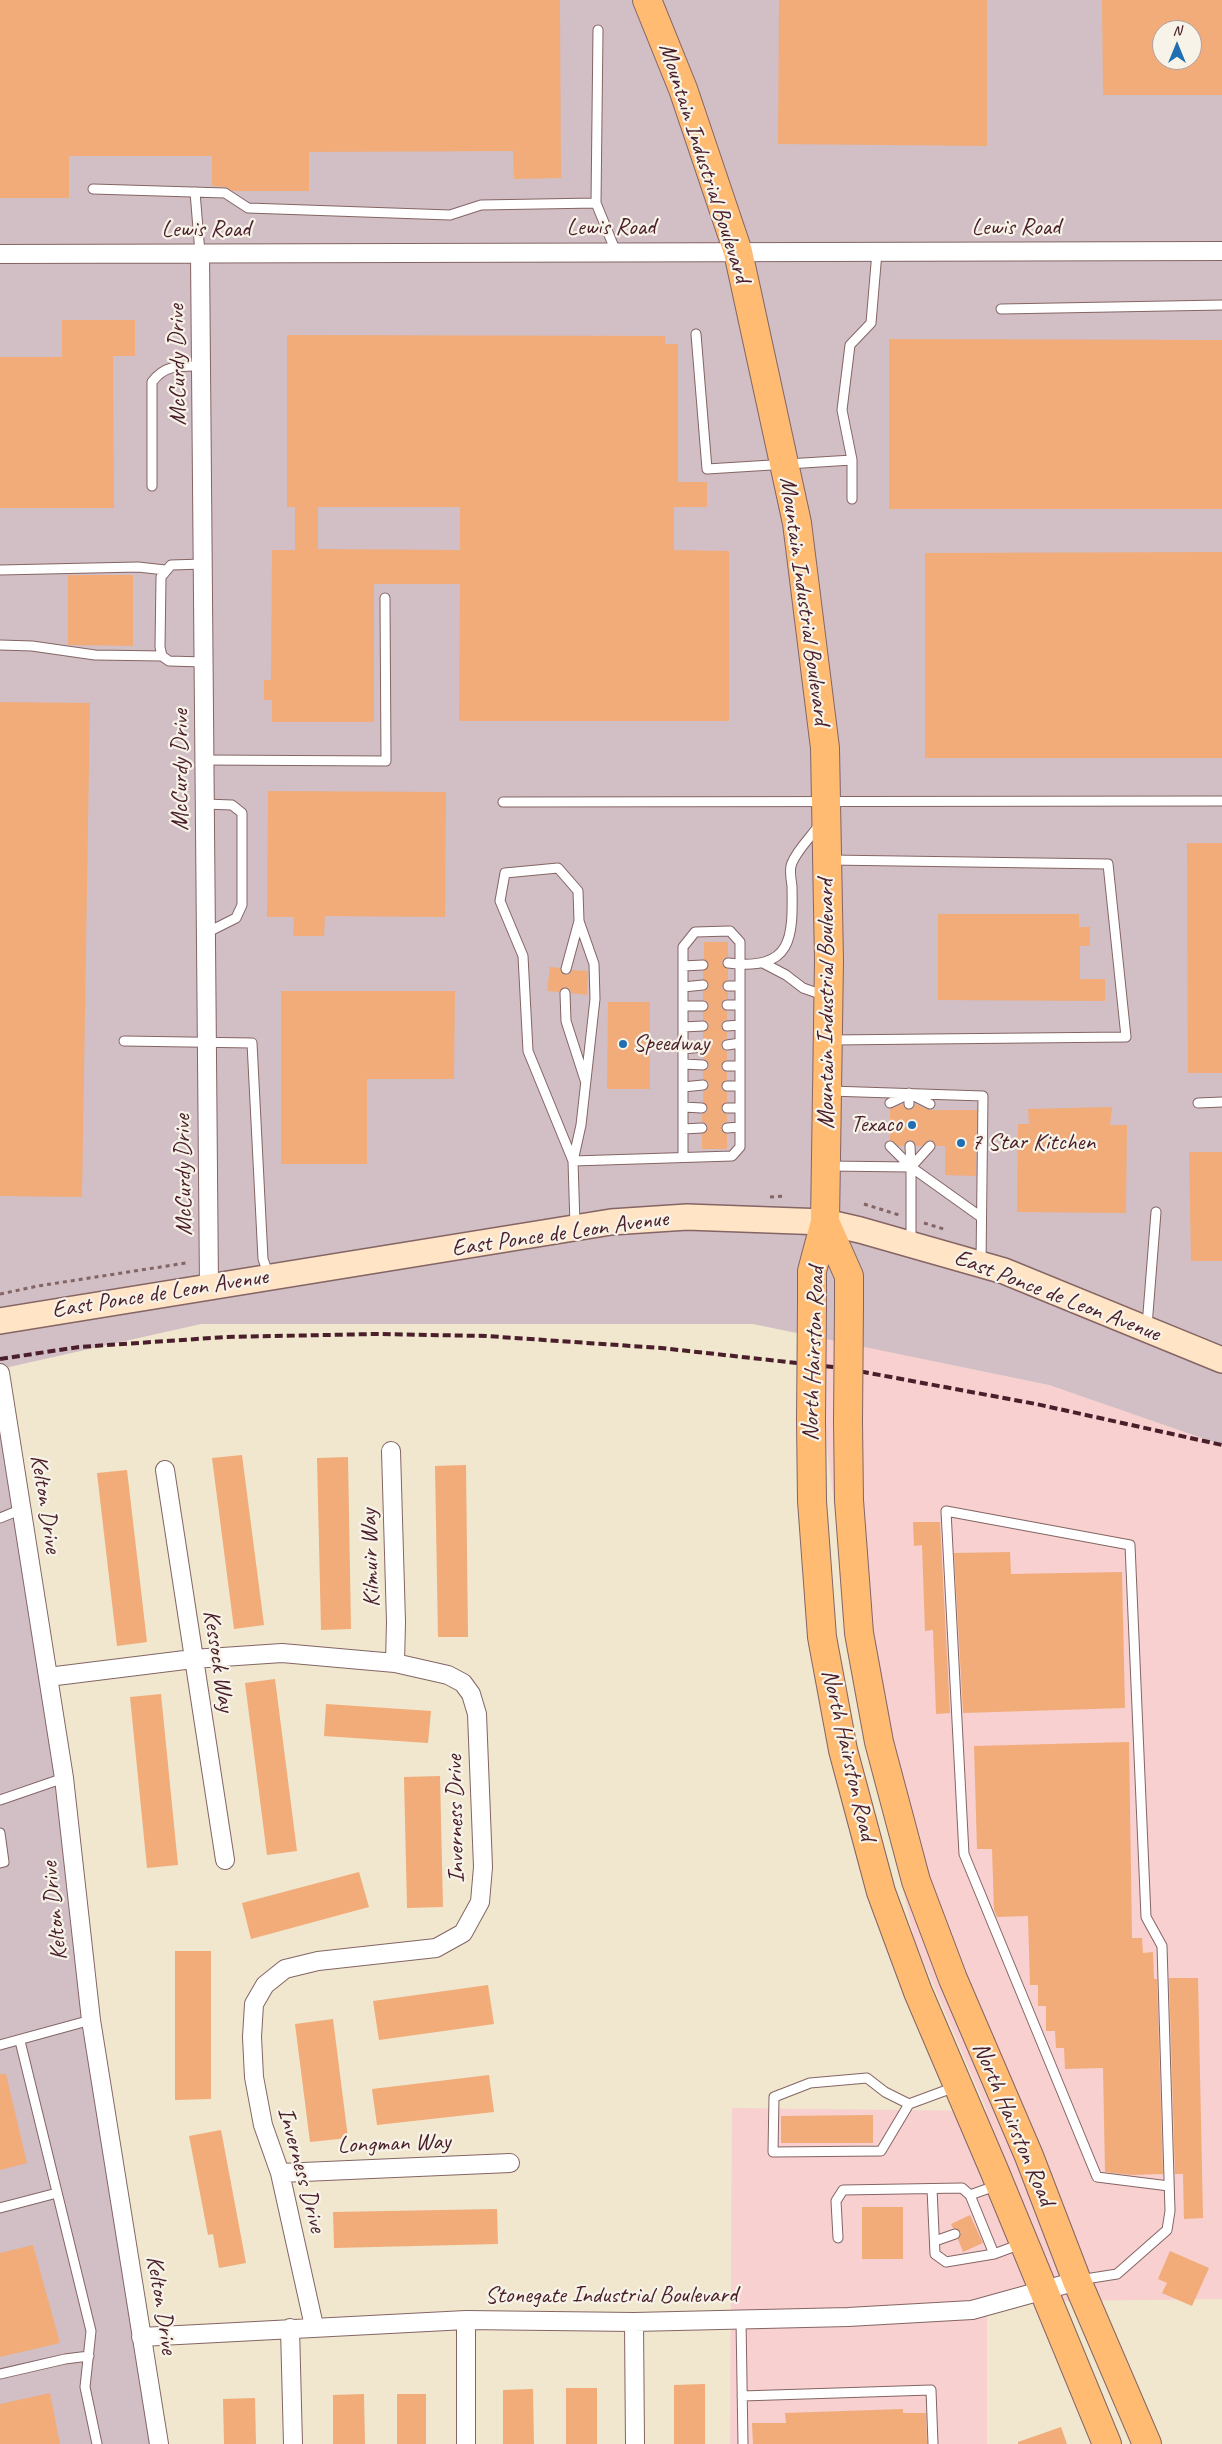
<!DOCTYPE html>
<style>
body{margin:0}
#map{position:relative;width:1222px;height:2444px;overflow:hidden;background:#f0e7ce;font-family:Caveat,sans-serif}
canvas{display:block}
.north{position:absolute;left:1152px;top:20px;width:50px;height:50px;box-sizing:border-box;background:#f7f3e8;border:1px solid #b29e9c;border-radius:50%;rotate:0deg;font-size:14px;font-weight:700;line-height:20px;text-align:center;color:#4a1f2b}
.north::after{content:'';display:block;margin:auto;width:18px;height:22px;background:#1f6fb2;clip-path:polygon(50% 0,100% 100%,50% 72%,0 100%)}
</style>
<div id="map">
<canvas width="1222" height="2444"></canvas>
<div class="north">N</div>
</div>
<script>
const c = document.querySelector('canvas').getContext('2d');
c.lineJoin = 'round';
function paint(path, color) { c.fillStyle = color; c.fill(path, 'evenodd'); }
function trace(path, color, width, dash) { c.strokeStyle = color; c.lineWidth = width; c.lineCap = dash ? 'butt' : 'round'; c.setLineDash(dash || []); c.stroke(path); }
function write(font, color, halo, rows, align = 'center') {
  c.font = font + ' Caveat,sans-serif'; c.lineWidth = 4.5; c.setLineDash([]); c.textBaseline = 'middle'; c.strokeStyle = halo; c.fillStyle = color; for (const [text, x, y, turn = 0] of rows) {
    c.save(); c.translate(x, y); c.rotate((+turn || 0) * Math.PI / 180); c.textAlign = isNaN(turn) ? turn : align; if (halo) c.strokeText(text, 0, 0); c.fillText(text, 0, 0); c.restore();
  }
}
const built = new Path2D(`
 M814 1336 1049 1385 1222 1445V2299L1067 2301 987 2299V2444H730L732 2108 987 2111 914 1939 852 1656Z`);
const industrial = new Path2D(`
 M0 0H1222V1445L1049 1385 753 1324H201L0 1369ZM1162 30H1192V60H1162Z
 M0 1418 161 2444H0Z`);
const building = new Path2D(`
 M0 0H560L561 178 514 179 513 151 309 152V191H233L226 187 212 186V156H69V198H0Z
 M779 0H987V146L778 144Z
 M1102 0H1222V95H1103ZM1162 30H1192V60H1162Z
 M62 320H135V356H113L114 508H0V357H62Z
 M287 335 665 336V344H678V482H707V507H674V550L729 551V721H459L460 584H374V722H272V700H264V680H271L272 550H295V507H287ZM318 507H460V550L318 549Z
 M889 339 1222 340V509H889Z
 M1222 552V758H925V553Z
 M68 575H133V646L68 645Z
 M0 702 90 703 82 1197 0 1196Z
 M268 791 446 792 445 917 325 916 324 936H293L294 917H267Z
 M1187 843H1222V1073H1188Z
 M938 914H1079V927H1090V946H1080V979H1105V1001L938 1000Z
 M704 942H728V957L723 959 722 963 728 969V980L722 986 723 990 728 992V999L723 1000 721 1005 722 1009 727 1011V1020L723 1021 721 1026 722 1030 727 1032V1039L723 1040 721 1045 722 1049 727 1051V1060L721 1066 722 1070 727 1072V1080L721 1086 722 1090 727 1092V1102L721 1108 722 1112 727 1114V1122L723 1123 721 1128 722 1132 727 1134V1149H702V1134L708 1128 707 1124 702 1122V1114L707 1112 708 1108 703 1102V1091L707 1090 709 1085 708 1081 703 1079V1071L708 1069 709 1065 707 1060 703 1059V1053L707 1052 709 1047 708 1043 703 1041V1032L709 1026 708 1022 703 1020V1012L709 1006 708 1002 703 1000V991L707 990 709 985 703 979V971L709 965 704 959Z
 M550 967 560 968 565 975 570 974 572 970 588 971 587 995 571 993 570 989 565 987 559 992 547 991Z
 M281 991H455L454 1079H367V1164H281Z
 M608 1002H650V1089H607Z
 M903 1104 909 1110 913 1109 915 1104 930 1110H977L976 1176 945 1175V1146H936L932 1140H928L922 1146H916L912 1140 906 1141 904 1146H899L890 1140V1109Z
 M1112 1107 1110 1125H1127L1126 1213 1017 1212 1018 1124H1029L1028 1109Z
 M1189 1152H1222V1261H1191Z
 M242 1455 264 1625 234 1629 212 1458Z
 M348 1457 351 1629 321 1630 317 1458Z
 M466 1465 468 1637H438L435 1466Z
 M127 1470 147 1642 117 1646 97 1473Z
 M913 1522H940L950 1713 936 1714 933 1630 925 1631 922 1545 914 1546Z
 M1010 1552 1011 1574 1122 1572 1125 1708 963 1713 954 1553Z
 M275 1679 297 1851 267 1855 245 1683Z
 M161 1694 178 1865 147 1868 130 1697Z
 M326 1704 431 1711 428 1743 324 1736Z
 M1129 1742 1132 1938H1142L1143 1953 1153 1952 1154 1979H1157L1163 2174 1131 2175 1105 2172 1103 2068 1065 2069 1064 2048H1056L1055 2031H1046V2006H1038V1985H1030L1028 1916 997 1917 994 1910 992 1849H977L974 1746Z
 M440 1776 443 1907 407 1908 404 1777Z
 M359 1872 369 1907 251 1939 242 1903Z
 M175 1951H211V2099L175 2100Z
 M1169 1978H1198L1203 2218 1184 2219 1183 2174H1175Z
 M488 1985 494 2024 379 2040 373 2001Z
 M333 2019 348 2138 310 2142 295 2024Z
 M0 2074H6L27 2163 0 2170Z
 M489 2075 494 2112 377 2125 372 2089Z
 M873 2115V2143H781V2116Z
 M221 2130 246 2263 219 2268 213 2234 208 2235 189 2136Z
 M862 2207H903V2259H862Z
 M497 2209 498 2244 334 2248 333 2212Z
 M970 2215 983 2243 963 2252 958 2239 961 2232 953 2228 951 2224Z
 M33 2245 60 2343 0 2357V2253Z
 M1170 2251 1209 2268 1192 2306 1162 2293 1167 2283 1158 2279Z
 M705 2384V2444H674V2385Z
 M566 2388H597V2444H566Z
 M533 2389 534 2444H503V2390Z
 M50 2393 60 2444H0V2404Z
 M364 2394 365 2444H333V2395Z
 M397 2394H426V2444H397Z
 M255 2398 256 2444H224L223 2399Z
 M903 2409V2413H926L927 2444H753L752 2423H786L785 2413Z
 M1061 2427 1067 2444H1018V2442Z`);
const path = new Path2D(`
 M770 1197 786 1196
 M864 1204 899 1215
 M924 1223 947 1230
 M0 1294 38 1286 186 1263`);
const lane = new Path2D(`
 M598 30 596 203 616 252
 M93 189 225 193 248 208 450 215 481 205 596 203
 M195 192 200 253
 M1001 309 1222 305
 M696 334 707 469 852 460
 M152 486V382C165 364 181 366 202 366
 M852 499V460L842 410 850 345 871 323 877 252
 M203 564 171 565 161 577 160 647 162 656 169 661 204 662
 M0 570 138 567 165 570
 M0 645 32 646 95 655 162 656
 M204 760 386 761 385 598
 M503 802 1222 801
 M205 804 232 805 242 813V905L236 918 206 933
 M829 860 1108 864 1126 1037 831 1040
 M558 868 578 891 579 921 594 964 595 999 581 1125 573 1161 528 1051 523 956 500 901 505 873Z
 M728 963C793 971 793 938 792 886 791 880 789 869 792 863 797 850 811 837 819 825
 M763 963 786 975 803 988 826 996
 M683 966 703 965
 M566 969 579 921
 M728 986H740
 M683 987 703 985
 M565 993 566 1021 585 1080
 M727 1005H740
 M683 1006H703
 M727 1026 740 1025
 M683 1027 703 1026
 M124 1041 252 1043 263 1259 269 1276
 M727 1045 740 1043
 M683 1049 703 1047
 M683 1064 703 1065
 M727 1066H740
 M727 1086H740
 M683 1087 703 1085
 M830 1091 983 1096 981 1263
 M909 1093V1104
 M912 1095 930 1104
 M890 1103 907 1095
 M1198 1103 1222 1102
 M683 1107 702 1108
 M727 1108H740
 M727 1128 740 1127
 M683 1129 702 1128
 M890 1146 911 1167 981 1217
 M910 1146 911 1167
 M828 1166 911 1167V1242
 M911 1167 930 1146
 M575 1225 573 1161 732 1156 740 1147V942L730 931 695 932 683 947V1157
 M1147 1326 1156 1212
 M0 1518 22 1509
 M0 1800 64 1778
 M0 1833 4 1862 0 1863
 M20 2041 91 2331 85 2387 97 2444
 M0 2045 91 2020
 M909 2104 881 2151 773 2152 774 2097 810 2083 867 2078 885 2092 909 2104 955 2087
 M998 2185 970 2195 994 2254 1021 2244
 M932 2189 935 2254 946 2262 994 2254
 M0 2208 57 2193
 M838 2238 836 2201 843 2190 962 2188 970 2195
 M935 2241 955 2234
 M1079 2280 1117 2274 1167 2230 1170 2211 1162 1946 1146 1917 1130 1545 946 1511 964 1854 1097 2177 1169 2186
 M741 2320 743 2444
 M0 2374 65 2359 89 2356
 M742 2396 931 2390 933 2444`);
const street = new Path2D(`
 M200 253 209 1286
 M0 254 1222 251
 M0 1373 64 1778 91 2020 159 2444
 M391 1451 396 1622 395 1663
 M165 1470 225 1860
 M48 1677 193 1659 282 1653 395 1663 448 1675 463 1683 471 1694 477 1714 483 1867 480 1902 463 1933 436 1948 318 1961 285 1969 265 1985 254 2004 252 2037 254 2077 263 2125 280 2173 314 2326
 M280 2173 510 2163
 M466 2320V2444
 M634 2322 635 2444
 M290 2328 293 2444
 M141 2337 466 2320 634 2322 848 2317 972 2310 1077 2281`);
const secondary = new Path2D(`
 M0 1321 611 1222 687 1217 825 1222 860 1230 1004 1271 1222 1360`);
const primary = new Path2D(`
 M647 0 683 89 738 252 797 523 825 748 829 961 825 1222 812 1271V1304
 M825 1222 849 1276V1304
 M811 1421 812 1501 822 1637 843 1750 881 1892 918 1992 994 2170 1107 2444
 M848 1421 849 1500 859 1633 879 1742 916 1881 953 1979 1029 2156 1077 2281 1147 2444`);
const rail = new Path2D(`
 M0 1359 79 1347 226 1337 376 1334 486 1336 661 1348 842 1368 1036 1404 1222 1445`);
const primaryBridge = new Path2D(`
 M811 1421 812 1304
 M848 1421 849 1304`);
const markers = [
 [623,1044,5,"#1f6fb2"],
 [912,1125,5,"#1f6fb2"],
 [961,1143,5,"#1f6fb2"]
];
const streetNames = [
 ["Mountain Industrial Boulevard",704,163,72],
 ["Lewis Road",611,228],
 ["Lewis Road",1016,228],
 ["Lewis Road",206,230],
 ["McCurdy Drive",178,365,-91],
 ["Mountain Industrial Boulevard",804,601,82],
 ["McCurdy Drive",181,770,-90],
 ["Mountain Industrial Boulevard",827,1004,-90],
 ["McCurdy Drive",184,1175,-91],
 ["East Ponce de Leon Avenue",560,1234,-8],
 ["East Ponce de Leon Avenue",160,1294,-9],
 ["East Ponce de Leon Avenue",1057,1296,21],
 ["North Hairston Road",814,1354,-88],
 ["Kelton Drive",45,1504,81],
 ["Kilmuir Way",371,1558,-92],
 ["Kessock Way",218,1661,81],
 ["North Hairston Road",848,1755,77],
 ["Inverness Drive",456,1819,-91],
 ["Kelton Drive",55,1911,-96],
 ["North Hairston Road",1013,2124,67],
 ["Longman Way",394,2144,-2],
 ["Inverness Drive",301,2170,75],
 ["Stonegate Industrial Boulevard",611,2296],
 ["Kelton Drive",161,2305,81]
];
const poiNames = [
 ["Speedway",633,1044],
 ["Texaco",902,1125,"right"],
 ["7 Star Kitchen",971,1143]
];
paint(built, '#f7d0cf');
paint(industrial, '#d2bec5');
paint(building, '#f1ac79');
trace(lane, '#846564', 11);
trace(street, '#846564', 20);
trace(secondary, '#846564', 28);
trace(primary, '#846564', 30);
trace(path, '#846564', 3, [4, 4]);
trace(lane, '#fff', 9);
trace(street, '#fff', 18);
trace(secondary, '#ffe4c6', 25);
trace(primary, '#febb71', 28);
trace(rail, '#4a1f2b', 4, [8, 4]);
trace(primaryBridge, '#846564', 30, []);
trace(primaryBridge, '#febb71', 28);
for (const [x, y, r, color] of markers) { const dot = new Path2D(); dot.arc(x, y, r, 0, 2 * Math.PI); c.fillStyle = color; c.fill(dot); trace(dot, '#f7f3e8', 2); }
write('24px', '#4a1f2b', '#f7f3e8', streetNames);
write('24px', '#4a1f2b', '#f7f3e8', poiNames, 'left');
</script>
